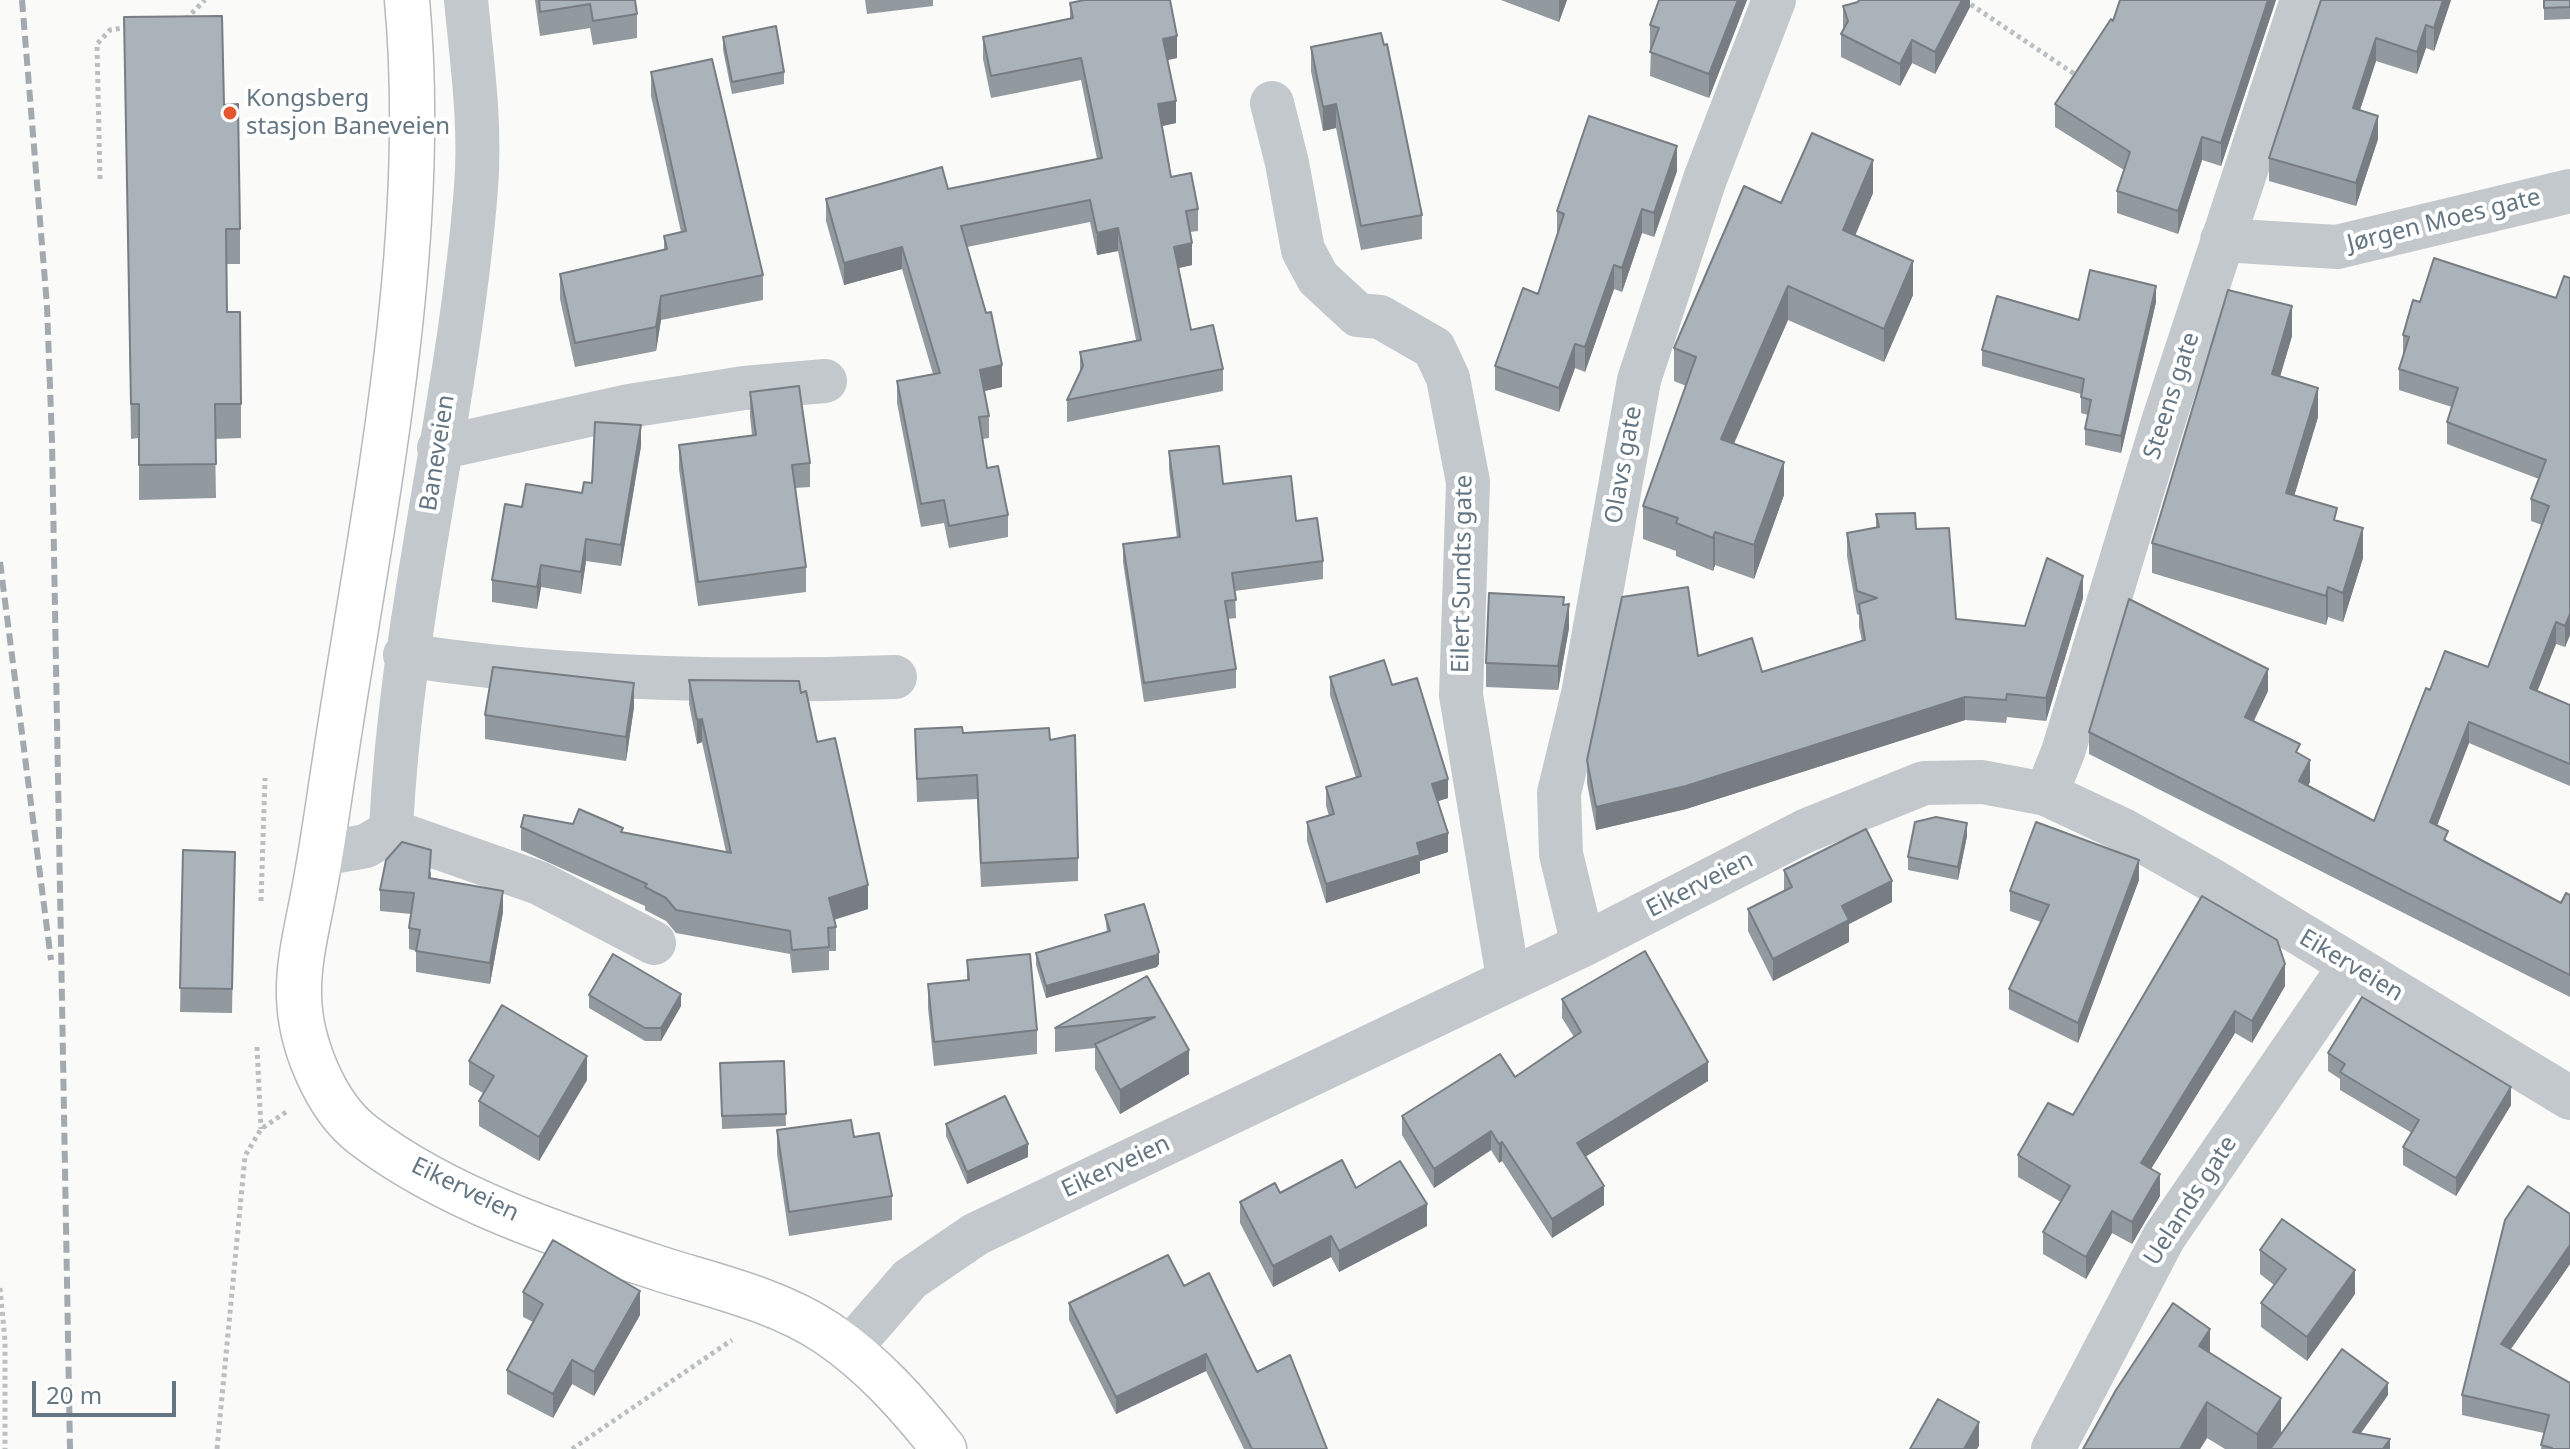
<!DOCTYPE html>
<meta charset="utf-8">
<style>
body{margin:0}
#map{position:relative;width:2570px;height:1449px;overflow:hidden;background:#fafaf8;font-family:"Noto Sans",sans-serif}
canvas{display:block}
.scale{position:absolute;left:32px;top:1381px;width:144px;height:36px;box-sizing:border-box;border:4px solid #657683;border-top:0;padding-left:10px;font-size:24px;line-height:28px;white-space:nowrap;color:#657683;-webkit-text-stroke:6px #fff;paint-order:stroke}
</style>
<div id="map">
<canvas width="2570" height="1449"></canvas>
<div class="scale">20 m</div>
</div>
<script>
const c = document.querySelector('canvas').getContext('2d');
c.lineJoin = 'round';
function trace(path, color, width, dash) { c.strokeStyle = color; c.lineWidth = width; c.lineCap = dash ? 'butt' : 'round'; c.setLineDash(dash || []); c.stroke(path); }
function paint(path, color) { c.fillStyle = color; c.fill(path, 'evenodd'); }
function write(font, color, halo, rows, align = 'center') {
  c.font = font + ' "Noto Sans",sans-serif'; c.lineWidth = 8; c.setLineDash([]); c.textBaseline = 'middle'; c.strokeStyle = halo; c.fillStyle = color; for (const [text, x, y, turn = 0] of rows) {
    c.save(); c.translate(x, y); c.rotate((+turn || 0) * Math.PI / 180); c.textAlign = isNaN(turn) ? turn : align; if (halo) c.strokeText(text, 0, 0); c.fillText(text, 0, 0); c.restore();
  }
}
const path = new Path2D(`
 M1964 0 2079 77
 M186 19 205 0
 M100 179 97 44 110 30 129 27
 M261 901 265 778
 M257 1047 261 1129
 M0 1288 5 1341V1449
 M217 1449 245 1156 261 1129 286 1112
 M572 1449 732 1340`);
const minor = new Path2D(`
 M1272 103 1287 163 1303 250 1318 278 1358 315 1380 317 1434 348 1448 378 1468 482 1461 695 1508 978
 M2222 240 2337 247 2570 191
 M439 448 629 406 744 388 825 381
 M405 655C566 680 733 683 895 677
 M2046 794 2063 752 2164 419 2302 0
 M391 831 539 883 654 943
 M321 854 366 846 391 831C401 613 459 404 476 188 481 125 472 62 466 0
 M1583 945 1561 854 1559 793 1583 694 1639 380 1705 179 1774 0
 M849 1349 910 1279 976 1234 1583 945 1805 831 1924 783 1982 782 2046 794 2123 830 2215 882 2570 1098
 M2053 1449 2164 1237 2350 966`);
const major = new Path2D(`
 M407 0C430 248 372 514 335 760 328 805 322 851 313 896 307 928 298 963 299 996 300 1043 325 1106 363 1135 448 1200 563 1237 664 1270 719 1287 779 1301 827 1333 873 1364 910 1406 944 1449`);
const rail = new Path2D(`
 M22 0 47 306 52 441 70 1449
 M0 562 51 960`);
const wall = new Path2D(`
 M535 0H635L637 14V38L593 45 590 28 540 36Z
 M865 0H933V6L867 14Z
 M1501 0H1567L1559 22Z
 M1659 0H1747L1709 98 1650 76 1651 49H1650V25Z
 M1970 0V7L1935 74 1912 63 1900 86 1841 57V34L1843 30V6L1858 2Z
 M2276 0 2221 166 2202 160 2178 234 2117 213V191L2124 170 2055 127V104L2113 21Z
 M2321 0H2451L2434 51 2426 48 2417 74 2376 61 2360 110 2378 139 2356 206 2269 181V158Z
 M2544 0H2570V19L2544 20Z
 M1070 3 1177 58 1167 60 1176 123 1162 126 1171 177 1198 209V231L1190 232 1192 265 1179 268 1191 330 1223 369V391L1067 422V400L1080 372V352L1136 340 1118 251 1097 255 1090 222 967 247 1002 387 984 391 989 416V438L983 439 987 468 1008 515V537L949 548 944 523 921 527 897 403V381L933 374 902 269 844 285 826 221V199L948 189 1097 159 1081 80 991 98 983 59V37L1070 18Z
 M124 17 224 105 240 229V264H226L227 312 241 404V438L215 439 216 498 139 500V438L131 439Z
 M723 37 784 72V84L732 94 723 50Z
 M1311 47 1422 215V239L1361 250 1336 128 1323 131 1311 71Z
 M651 72 763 275V300L661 320 656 351 575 367 560 299V274L664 250V236L681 232 651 96Z
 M1677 171 1654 237 1642 233 1622 292 1614 289 1585 372 1575 368 1559 412 1495 390V366L1538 294 1557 235V211Z
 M1873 193 1855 236 1913 295 1884 362 1788 320 1734 444 1784 495 1754 579 1715 565 1713 571 1676 556V551L1643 539V506L1686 386 1674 381V348L1781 203Z
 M2570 278V635L2565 647 2556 644 2537 691 2570 705V786L2469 743 2437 825 2448 843 2561 903 2570 895V997L2089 754V732L2268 691 2254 721 2300 754 2310 782 2308 786 2374 821 2430 690 2488 667 2542 525 2531 521V499L2539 479 2447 444V422L2452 407 2399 390V369L2403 355V335L2420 302 2556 298Z
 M2156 302 2121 453 2085 445V429L2088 415 2081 413V394L1982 366V350L2079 320Z
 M2292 336 2280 376 2318 417 2294 496 2337 521 2363 558 2343 622 2328 617 2326 625 2152 573V543Z
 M750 392 810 463V487L795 488 806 567V592L698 606 679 469V445L752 435 750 416Z
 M641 446 621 566 586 561 581 594 541 587 537 609 492 602V580L522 507 582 493 592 483Z
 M1169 451 1223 484 1296 521 1323 561V579L1235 591 1236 618 1228 619 1236 669V688L1144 702 1123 562V544L1177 538 1169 469Z
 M1876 514 1916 529 1956 619 2025 626 2083 598 2046 721 2007 717 2006 723 1965 720 1686 809 1596 830 1587 783V760L1698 656 1762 672 1862 641 1859 627V615L1857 614 1847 556V533L1876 528Z
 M1564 605 1569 628 1558 690 1486 687V663Z
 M1330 677 1392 685 1448 798 1438 801 1448 852 1420 861V873L1326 903 1307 841V822L1329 816 1326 806V787L1356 778 1330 695Z
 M689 680 801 693 868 909 834 920 836 927V951H829V970L792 973 790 954 676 933 666 921 645 910V906L521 850V827L623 833 726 852 702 742 697 744 689 704Z
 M634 707 626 761 485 739V715Z
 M915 729 1050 740 1078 858V881L981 887 977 799 917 802Z
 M1967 836 1958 880 1908 870V857Z
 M183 850 235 852 232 1013 180 1012Z
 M1784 870 1892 902 1849 924V942L1773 981 1748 931V909L1784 891Z
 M431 872V878L503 912 490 984 416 972V951L409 949V928L411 914 380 911V890Z
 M2139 880 2078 1043 2009 1009V989L2041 922 2010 911V891Z
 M2202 896 2285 986 2252 1043 2235 1033 2151 1169 2160 1196 2132 1244 2112 1233 2086 1279 2043 1254V1232L2061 1202 2018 1177V1155L2073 1115Z
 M1105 915 1159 964 1157 967 1046 998 1036 965V953L1107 932Z
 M967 960 1037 1030V1054L934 1066 928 1008V984L967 980Z
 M1147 976 1189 1074 1120 1114 1095 1069V1048L1055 1052V1028Z
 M589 995 681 1006 661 1041H645L589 1008Z
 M1562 999 1708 1081 1586 1156 1604 1205 1552 1238 1502 1161 1499 1163 1491 1150 1434 1188 1402 1135V1116L1515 1077 1574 1037 1562 1018Z
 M2328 1053 2511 1105 2456 1196 2403 1165V1147L2412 1133 2340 1090V1079L2328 1071Z
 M469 1061 587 1080 539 1161 479 1126V1101L483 1093 469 1085Z
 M784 1061 786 1126 722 1129 720 1063Z
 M946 1124 1028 1157 967 1184 946 1136Z
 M777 1130 854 1137 892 1196V1220L789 1236 777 1154Z
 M1356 1188 1427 1226 1339 1272 1331 1257 1273 1287 1240 1223V1202L1280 1193Z
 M2570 1214V1264L2511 1349 2570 1449H2541L2544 1433 2462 1415V1395Z
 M2260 1250 2355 1294 2307 1361 2261 1327V1303L2274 1285 2260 1274Z
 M1184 1286 1257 1372 1327 1449H1244L1206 1371 1116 1414 1069 1320V1303Z
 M523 1292 640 1315 594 1396 572 1384 553 1418 507 1394V1370L533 1322 523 1317Z
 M2210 1353 2281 1433 2272 1446 2388 1395 2361 1433 2390 1449H2225L2207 1438 2200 1449H2083Z`);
const shadedWall = new Path2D(`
 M1559 0H1567L1559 22Z
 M1738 0H1747L1709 98V74Z
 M1962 0H1970V7L1935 74V52Z
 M2268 0H2276L2221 166V143Z
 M2443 0H2451L2434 51V28Z
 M2426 25V48L2417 74V52Z
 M1177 36V58L1163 61V39Z
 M2376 38V61L2353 131V108Z
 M1912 40V63L1900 86V64Z
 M1176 101V123L1158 127V104Z
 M1336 104V128L1323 131V107Z
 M2378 116V139L2356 206V183Z
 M2202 137V160L2178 234V211Z
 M1677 146V171L1654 237V213Z
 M1873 160V193L1843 264V230Z
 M1642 209V233L1622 292V268Z
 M1118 228V251L1097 255V233Z
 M1192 243V265L1174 269V247Z
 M902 247V269L844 285V263Z
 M1913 261V295L1884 362V329Z
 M1614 265V289L1585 372V347Z
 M1788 286V320L1721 472V439Z
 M2156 286V302L2121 453V436Z
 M661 296V320L656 351V327Z
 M2292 306V336L2272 404V374Z
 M1575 344V368L1559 412V388Z
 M1002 365V387L980 392V370Z
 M2318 388V417L2286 523V493Z
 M641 425V446L621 566V545Z
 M1784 462V495L1754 579V545Z
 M2363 528V558L2343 622V593Z
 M1715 532V565L1713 571V538Z
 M586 539V561L581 594V572Z
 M541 565V587L537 609V587Z
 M2083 576V598L2046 721V698Z
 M2328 587V617L2326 625V596Z
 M1569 604V628L1558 690V666Z
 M2570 614V635L2565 647V626Z
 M2556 622V644L2530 710V688Z
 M2268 669V691L2245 738V717Z
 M634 683V707L626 761V737Z
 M1965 697V720L1686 809 1596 830V807Z
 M702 719V742L697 744V720Z
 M2469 722V743L2430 844V822Z
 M2310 760V782L2299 803V781Z
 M1448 779V798L1432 803V784Z
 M1967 823V836L1958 880V867Z
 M1448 833V852L1420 861V873L1326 903V884L1417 843Z
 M2139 860V880L2078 1043V1023Z
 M1892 881V902L1849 924V942L1773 981V959L1842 906Z
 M868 885V909L829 921V898Z
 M503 891V912L490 984V963Z
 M1159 952V964L1157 967 1046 998V986Z
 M2285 964V986L2252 1043V1021Z
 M681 994V1006L661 1041V1028Z
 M2235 1011V1033L2141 1185V1163Z
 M1189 1050V1074L1120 1114V1090Z
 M587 1056V1080L539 1161V1137Z
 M1708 1062V1081L1577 1162V1143Z
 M2511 1087V1105L2456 1196V1178Z
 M1491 1131V1150L1434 1188V1169Z
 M1502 1142V1161L1499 1163V1144Z
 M1028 1144V1157L967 1184V1172Z
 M2160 1174V1196L2132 1244V1222Z
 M1604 1186V1205L1552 1238V1219Z
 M1427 1204V1226L1339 1272V1251Z
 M2112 1211V1233L2086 1279V1257Z
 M1331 1236V1257L1273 1287V1266Z
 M2570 1245V1264L2501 1363V1344Z
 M2355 1270V1294L2307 1361V1337Z
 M640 1291V1315L594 1396V1372Z
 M2210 1329V1364L2199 1346Z
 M1206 1354V1371L1116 1414V1397Z
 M572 1360V1384L553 1418V1394Z
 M2388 1383V1395L2353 1444V1432Z
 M2281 1398V1433L2270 1449H2257V1434Z
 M2207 1402V1438L2200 1449H2180Z
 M1979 1422V1446L1977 1449H1964Z
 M2390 1439V1449H2383Z`);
const building = new Path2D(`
 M539 0H635L637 14 593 21 590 4 540 12Z
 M1084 0H1170L1177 36 1163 39 1176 101 1158 104 1171 177 1191 173 1198 209 1186 211 1192 243 1174 247 1191 330 1213 325 1223 369 1067 400 1083 366 1080 352 1141 340 1118 228 1097 233 1090 200 961 226 986 313 991 312 1002 365 980 370 989 416 979 417 987 468 998 466 1008 515 949 526 944 500 921 504 897 381 940 373 902 247 844 263 826 199 942 167 948 189 1102 158 1081 58 991 76 983 37 1073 18 1070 3Z
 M1659 0H1738L1709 74 1650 52 1659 28 1650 25Z
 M1859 0H1962L1935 52 1912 40 1900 64 1841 34 1848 21 1843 6 1858 2Z
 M2120 0H2268L2221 143 2202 137 2178 211 2117 191 2130 152 2055 104 2111 19 2113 21Z
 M2321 0H2443L2434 28 2426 25 2417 52 2376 38 2353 108 2378 116 2356 183 2269 158Z
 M2544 0H2570V7L2544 8Z
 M222 16 224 105 238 104 240 229H226L227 312H240L241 404H215L216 464 139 465V404H131L124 17Z
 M776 26 784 72 732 82 723 37Z
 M1381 33 1384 45 1387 44 1422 215 1361 226 1336 104 1323 107 1311 47Z
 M712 59 763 275 661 296 656 327 575 343 560 274 667 249 664 236 686 231 651 72Z
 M1589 116 1677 146 1654 213 1642 209 1622 268 1614 265 1585 347 1575 344 1559 388 1495 366 1523 288 1538 294 1564 214 1557 211Z
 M1812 133 1873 160 1843 230 1913 261 1884 329 1788 286 1721 439 1784 462 1754 545 1715 532 1713 538 1676 523 1678 518 1643 506 1696 357 1674 348 1744 186 1781 203Z
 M2434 258 2556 298 2564 276 2570 278V614L2565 626 2556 622 2530 688 2570 705V764L2469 722 2430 822 2448 831 2444 840 2561 903 2566 893 2570 895V975L2089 732 2129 599 2268 669 2245 717 2300 744 2296 752 2310 760 2299 781 2374 821 2426 688 2430 690 2445 651 2488 667 2549 506 2531 499 2546 460 2447 422 2458 388 2399 369 2409 337 2403 335 2413 300 2420 302Z
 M2090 270 2156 286 2121 436 2085 429 2091 400 2081 397 2084 379 1982 350 1997 296 2079 320Z
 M2228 290 2292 306 2272 374 2318 388 2286 493 2337 508 2334 520 2363 528 2343 593 2328 587 2326 596 2152 543Z
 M799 386 810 463 792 465 806 567 698 582 679 445 756 435 750 392Z
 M595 422 641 425 621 545 586 539 581 572 541 565 537 587 492 580 505 504 522 507 526 484 582 493 584 482 592 483Z
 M1219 446 1223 484 1291 476 1296 521 1317 518 1323 561 1232 573 1236 600 1225 601 1236 669 1144 683 1123 544 1180 537 1169 451Z
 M1915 513 1916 529 1949 528 1956 619 2025 626 2047 558 2083 576 2046 698 2007 694 2006 700 1965 697 1686 786 1596 807 1587 760 1622 597 1688 587 1698 656 1752 638 1762 672 1865 640 1859 604 1877 598 1857 591 1847 533 1879 527 1876 514Z
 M1489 593 1564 597 1563 605 1569 604 1558 666 1486 663Z
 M1384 660 1392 685 1417 678 1448 779 1432 784 1448 833 1417 843 1420 855 1326 884 1307 822 1334 814 1326 787 1361 776 1330 677Z
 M493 667 634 683 626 737 485 715Z
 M689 680 799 681 801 693 806 691 817 742 835 738 868 885 829 898 836 927 828 928 829 947 792 950 790 931 676 910 666 898 645 887 647 884 521 827 524 815 573 824 579 809 623 828 621 832 731 853 702 719 697 720Z
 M962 727 963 733 1049 728 1050 740 1075 735 1078 858 981 863 977 775 917 779 915 729Z
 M1936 817 1967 823 1958 867 1908 857 1915 822Z
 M2036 822 2139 860 2078 1023 2009 989 2049 905 2010 891Z
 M1866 829 1892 881 1842 906 1849 920 1773 959 1748 909 1792 887 1784 870Z
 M402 842 431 850 429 878 503 891 490 963 416 951 420 930 409 928 414 893 380 890 386 860Z
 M183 850 235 852 232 989 180 988Z
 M2202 896 2277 940 2285 964 2252 1021 2235 1011 2141 1163 2160 1174 2132 1222 2112 1211 2086 1257 2043 1232 2070 1186 2018 1155 2048 1103 2073 1115Z
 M1144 904 1159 952 1157 955 1046 986 1036 953 1110 931 1105 915Z
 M1645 951 1708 1062 1577 1143 1604 1186 1552 1219 1502 1142 1499 1144 1491 1131 1434 1169 1402 1116 1500 1054 1515 1077 1581 1032 1562 999Z
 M613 954 681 994 661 1028H645L589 995Z
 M1030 954 1037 1030 934 1042 928 984 969 980 967 960Z
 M1147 976 1189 1050 1120 1090 1095 1044 1155 1017 1055 1028Z
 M2362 997 2511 1087 2456 1178 2403 1147 2419 1120 2340 1072 2345 1064 2328 1053Z
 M502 1005 587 1056 539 1137 479 1101 494 1076 469 1061Z
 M784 1061 786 1114 722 1116 720 1063Z
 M1005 1096 1028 1144 967 1172 946 1124Z
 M851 1120 854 1137 879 1133 892 1196 789 1212 777 1130Z
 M1342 1160 1356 1188 1400 1161 1427 1204 1339 1251 1331 1236 1273 1266 1240 1202 1275 1183 1280 1193Z
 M2528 1186 2570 1214V1245L2501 1344 2570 1383V1449H2552V1448L2541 1445 2549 1415 2462 1395 2505 1220Z
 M2282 1219 2355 1270 2307 1337 2261 1303 2286 1269 2260 1250Z
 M553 1240 640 1291 594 1372 572 1360 553 1394 507 1370 543 1304 523 1292Z
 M1168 1255 1184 1286 1209 1273 1257 1372 1290 1355 1327 1449H1252L1206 1354 1116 1397 1069 1303Z
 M2173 1303 2210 1329 2199 1346 2281 1398 2257 1434 2207 1402 2180 1449H2083L2116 1390Z
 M2342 1349 2388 1383 2353 1432 2390 1439 2383 1449H2272L2271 1448Z
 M1938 1399 1979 1422 1964 1449H1910Z`);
const markers = [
 [230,113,8,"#e4572e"]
];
const poiNames = [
 ["Kongsberg",246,99],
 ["stasjon Baneveien",246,127]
];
const streetNames = [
 ["Jørgen Moes gate",2444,221,-14],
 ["Steens gate",2172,396,-72],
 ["Baneveien",438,453,-81],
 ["Olavs gate",1624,465,-80],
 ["Eilert Sundts gate",1463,574,-89],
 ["Eikerveien",1700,885,-27],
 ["Eikerveien",2351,966,31],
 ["Eikerveien",1116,1167,-25],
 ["Eikerveien",465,1190,26],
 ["Uelands gate",2191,1201,-57]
];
trace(major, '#b5babe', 47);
trace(path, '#bbbfc2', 5, [4, 4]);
trace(minor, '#c3c8cc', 44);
trace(major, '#fff', 44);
trace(rail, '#a2aab0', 6, [12, 6]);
paint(wall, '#929a9f');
paint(shadedWall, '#777d82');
paint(building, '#aab3b9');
trace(building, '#777d82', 2);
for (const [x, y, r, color] of markers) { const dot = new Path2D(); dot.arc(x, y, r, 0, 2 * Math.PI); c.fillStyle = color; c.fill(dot); trace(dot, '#fff', 3); }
write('24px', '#657683', '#fff', poiNames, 'left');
write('24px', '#657683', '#fff', streetNames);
</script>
